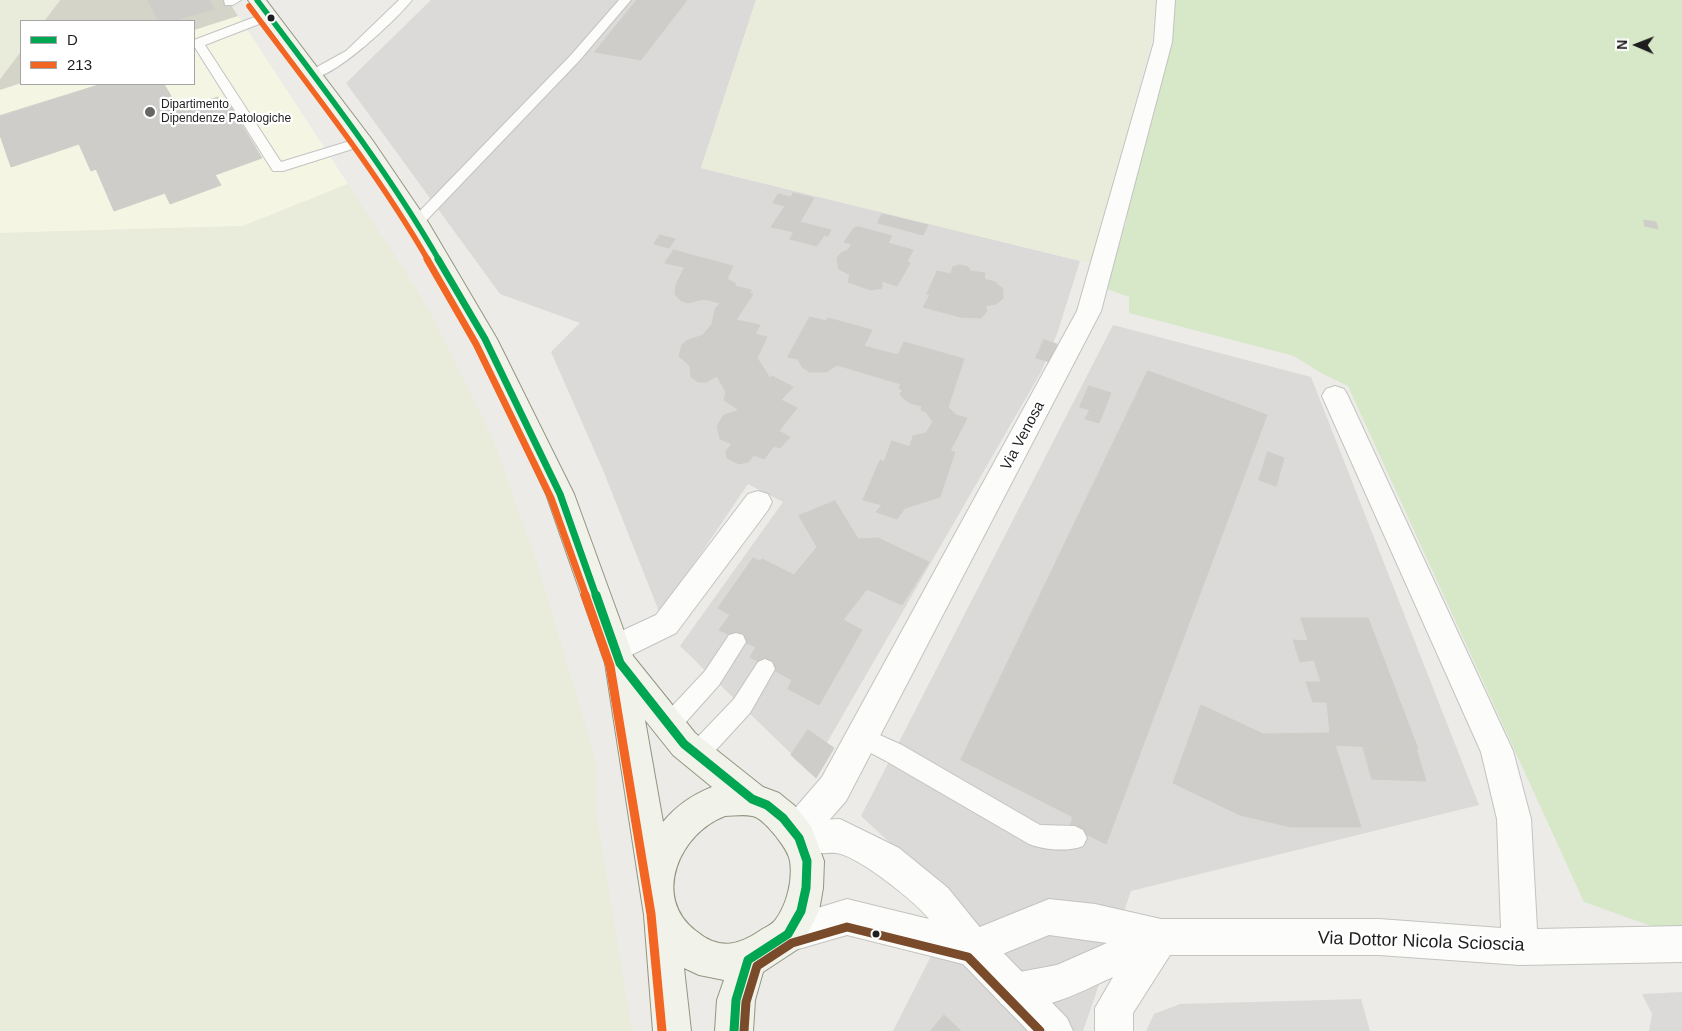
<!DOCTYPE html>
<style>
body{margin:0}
#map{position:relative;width:1682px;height:1031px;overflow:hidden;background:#ecebe7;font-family:Arial,sans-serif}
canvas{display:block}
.legend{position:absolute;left:20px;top:20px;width:175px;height:65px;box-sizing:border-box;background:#fff;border:1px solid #a5a5a5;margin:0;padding:6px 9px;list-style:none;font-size:15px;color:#1e1e1e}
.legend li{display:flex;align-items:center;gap:10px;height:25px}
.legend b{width:25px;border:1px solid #a5a5a5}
.north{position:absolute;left:1612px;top:20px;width:50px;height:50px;-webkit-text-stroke:4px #fff;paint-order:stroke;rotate:271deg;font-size:14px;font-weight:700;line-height:20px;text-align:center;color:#1e1e1e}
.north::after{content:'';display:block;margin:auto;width:18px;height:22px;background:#1e1e1e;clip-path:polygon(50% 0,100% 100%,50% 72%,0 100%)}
</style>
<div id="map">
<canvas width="1682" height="1031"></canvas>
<ul class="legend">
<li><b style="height:6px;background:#00a651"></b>D</li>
<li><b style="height:6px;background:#f26522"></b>213</li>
</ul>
<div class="north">N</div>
</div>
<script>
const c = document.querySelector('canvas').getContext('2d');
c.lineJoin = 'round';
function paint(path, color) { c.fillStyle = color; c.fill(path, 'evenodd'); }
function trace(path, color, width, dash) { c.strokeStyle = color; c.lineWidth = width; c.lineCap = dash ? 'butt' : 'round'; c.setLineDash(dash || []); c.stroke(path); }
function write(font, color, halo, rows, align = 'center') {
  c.font = font + ' Arial,sans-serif'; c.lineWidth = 4.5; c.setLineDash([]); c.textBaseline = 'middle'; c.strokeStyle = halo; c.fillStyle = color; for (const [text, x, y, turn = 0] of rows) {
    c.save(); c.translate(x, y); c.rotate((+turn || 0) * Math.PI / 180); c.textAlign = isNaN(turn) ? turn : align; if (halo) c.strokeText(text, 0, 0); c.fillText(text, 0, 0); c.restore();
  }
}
const residential = new Path2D(`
 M431 0H756L701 168 1080 261 1057 334 1041 372 810 772 680 646 783 502 748 484 660 614 603 470 551 352 580 323 500 294 346 83Z
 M1113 325 1311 377 1479 805 1131 891 1083 1031H893L957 905 861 816Z
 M1682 992V1031H1649L1652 1014 1642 994Z
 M1361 999 1370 1031H1146L1154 1014 1180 1004Z`);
const education = new Path2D(`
 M60 0H228L348 184 243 226 0 233V79L21 51V84H194V21H44Z`);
const construction = new Path2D(`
 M60 0H228L238 16 194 30V21H44Z
 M21 51V83L0 90V79Z`);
const farmland = new Path2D(`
 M0 0H60L44 21H21V51L0 79Z
 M756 0H1157L1156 24 1093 264 701 168Z
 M348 184 408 275 436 323 494 442 537 562 596 761V811L632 1031H0V233L243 226Z`);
const grass = new Path2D(`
 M1162 0H1682V931L1668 932 1584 902 1348 386 1323 374 1294 356 1129 313V297L1096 285 1126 224Z`);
const building = new Path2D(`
 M148 0H209L214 9 171 21H159Z
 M637 0H687L641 60 595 52Z
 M102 84H164L179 110 218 97 225 109 231 107 262 158 215 175 221 185 170 204 165 193 114 211 96 169 91 171 79 144 11 167 0 135V116Z
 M793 193 814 198 794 232 771 227 785 206 773 203 778 194 791 197Z
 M882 214 928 225 923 235 878 223Z
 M1644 220 1656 222 1658 229 1645 226Z
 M800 222 831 230 828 236 824 235 817 246 790 239Z
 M859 227 892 236 888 243 913 250 907 262 910 263 897 286 882 281V288L871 290 848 282 850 275 839 269 837 258 841 253 848 250 852 244 844 242 854 228Z
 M660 235 675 239 669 248 654 244Z
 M674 250 691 255 684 267 665 263Z
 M691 255 733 266 727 279 735 283V286L751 290 749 293 753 294 736 320 760 325 755 334 767 337 757 358 770 378 772 376 793 387 781 400 797 408 779 431 790 437 780 448 774 446 764 459 754 455 748 462 739 464 727 458 726 451 732 444 720 439 717 426 724 415 739 410 724 400 726 392 717 376 706 382H698L691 377 690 366 679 356 682 345 686 341 703 335 712 324 715 309 720 303 704 299 687 303 680 300 675 294 676 285Z
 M960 265 968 267 970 271 985 273 984 279 995 282 1003 289V298L996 304 985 306 987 311 981 318 960 317 923 307 930 295 927 294 937 271 951 274 953 267Z
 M810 317 826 321 828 318 872 330 864 346 898 355 904 342 964 359 948 407 956 415 967 418 950 451 955 452 940 497 905 508 897 519 876 512 882 505 863 500 880 460 884 462 892 441 910 447 913 436 926 433 933 422 926 412 921 410 922 406 910 403 902 397 900 393 903 391 899 388 901 384 837 365 826 372H810L802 367 798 359 788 357Z
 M1044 340 1057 344 1050 362 1036 358Z
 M1148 371 1267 415 1106 844 1070 826 1073 817 961 760Z
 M1089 386 1111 393 1099 423 1085 419 1090 410 1080 407Z
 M1268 452 1284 458 1276 486 1259 480Z
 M835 501 858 539 878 538 929 562 902 605 867 589 843 620 862 630 819 705 788 689 792 680 750 657 756 647 719 630 730 615 718 608 753 558 760 561 762 559 794 575 817 547 799 516Z
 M1301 618H1368L1418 749 1335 745 1361 827H1291L1240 815 1173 783 1201 705 1263 734 1330 733 1327 702H1313L1306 682H1321L1314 660 1300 662 1293 640 1308 641Z
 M808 730 834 748 816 778 791 755Z
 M1363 746 1416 748 1426 781 1372 779Z
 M944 1015 961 1031H931Z`);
const service = new Path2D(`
 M224 0H241L233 5H225Z
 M399 0H412C398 18 330 83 308 78L307 75 308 72 346 51Z
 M619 0H631L579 61 422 225H412L410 222 412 219 571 55Z
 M268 12 274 16 272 19 205 45 281 162 363 137 368 138 370 141 368 144 283 171H273L194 46V40Z
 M736 633 743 635 746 642 719 685 677 732 669 735 661 732 658 725 661 718 705 671 729 635Z
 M765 659 772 662 775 669 750 713 704 763 696 766 688 763 685 755 688 747 734 699 758 662Z
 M862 727 902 745 1040 825 1075 826 1083 830 1087 838 1083 846C1068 852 1044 850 1029 844L886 761 854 744 851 737 854 730Z`);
const minor = new Path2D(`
 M1157 0H1175L1172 42 1101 311 846 801 817 834 811 850 799 855 787 850 782 838 790 814 822 777 1077 311 1154 42Z
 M1335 386 1344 389 1348 396 1513 751 1531 819 1537 929 1682 926V962L1520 965 1379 955H1170L1133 1013V1031H1095V1008L1113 977C1082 991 1034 1018 1001 1004L996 991 1001 978 1014 973 1057 965 1107 943 1049 935 973 966 960 961 955 948 960 935 1049 899 1095 904 1161 919H1379L1501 928 1497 819 1481 752 1322 396 1326 389Z
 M758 491 768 494 772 502 768 510 676 633 615 663 604 659 600 649 604 639 656 615 748 494Z`);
const tertiary = new Path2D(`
 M840 819 899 848 948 888 986 935 1067 1018 1073 1031H1028L963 964 847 935 788 952 775 947 770 934 775 921 847 899 929 919C916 902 857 855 836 853 818 852 804 857 787 850L782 838 787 826 799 821Z`);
const secondary = new Path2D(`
 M248 0H266L373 141 428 222 497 339 574 494 633 656 695 733 763 787 779 793 795 806 811 826 824 861 823 888 819 911 801 947 763 972 755 1000 753 1031H715L717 1000 724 980 699 975 684 968 691 1031H653L644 915 605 663 546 494 473 339 407 223 355 144ZM645 720 673 755 712 787C692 795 677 805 663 822ZM725 816C733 816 743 814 752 816 760 817 770 829 775 835 781 843 788 851 790 861 793 880 787 904 776 919 773 924 766 927 761 930 738 946 719 950 696 931 651 897 680 833 725 816Z`);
const bus1Far2 = new Path2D(`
 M257 0C321 85 386 168 439 260`);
const bus1Far1 = new Path2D(`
 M438 259 485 339 560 494 596 596`);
const bus1 = new Path2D(`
 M596 595 620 663 684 744 752 799 767 805 783 818 799 838 807 861 806 888 801 911 788 934 748 960 736 1000 734 1031`);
const bus2Far2 = new Path2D(`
 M249 6C311 89 376 170 428 260`);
const bus2Far1 = new Path2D(`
 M427 259 476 344 551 498 586 596`);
const bus2 = new Path2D(`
 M585 595 610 666 651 914 662 1031`);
const bus3 = new Path2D(`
 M744 1031 746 1002 757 966 792 943 847 927 968 957 1040 1031`);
const markers = [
 [271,18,4.5,"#1e1e1e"],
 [150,112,6,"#666664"],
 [876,934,4.5,"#1e1e1e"]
];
const farPoinames = [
 ["Dipartimento",161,105],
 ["Dipendenze Patologiche",161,119]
];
const streetNames = [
 ["Via Venosa",1023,436,-62]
];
const nearStreetnames = [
 ["Via Dottor Nicola Scioscia",1421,942,2]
];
paint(residential, '#dbdad8');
paint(education, '#f4f5e3');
paint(construction, '#d4d4c9');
paint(farmland, '#eaecdb');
paint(grass, '#d6e8c8');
paint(building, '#cfcdca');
trace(building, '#cfcdc8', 1);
trace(service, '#c3c3c1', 2);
trace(minor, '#c3c3c1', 2);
trace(tertiary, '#c3c3c1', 2);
trace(secondary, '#929580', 2);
paint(service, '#fcfcfb');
paint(minor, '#fcfcfb');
paint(tertiary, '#fcfcfb');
paint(secondary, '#f1f3ea');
trace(bus1Far2, '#00a651', 5.5);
trace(bus1Far1, '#00a651', 7);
trace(bus1, '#00a651', 9);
trace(bus2Far2, '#f26522', 5.5);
trace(bus2Far1, '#f26522', 7);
trace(bus2, '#f26522', 9);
trace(bus3, '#7a4b2a', 9);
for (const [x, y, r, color] of markers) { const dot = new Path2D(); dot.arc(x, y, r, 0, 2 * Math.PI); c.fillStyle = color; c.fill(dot); trace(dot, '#fff', 2); }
write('12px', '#1e1e1e', '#fff', farPoinames, 'left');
write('15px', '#1e1e1e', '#fff', streetNames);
write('18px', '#1e1e1e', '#fff', nearStreetnames);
</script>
